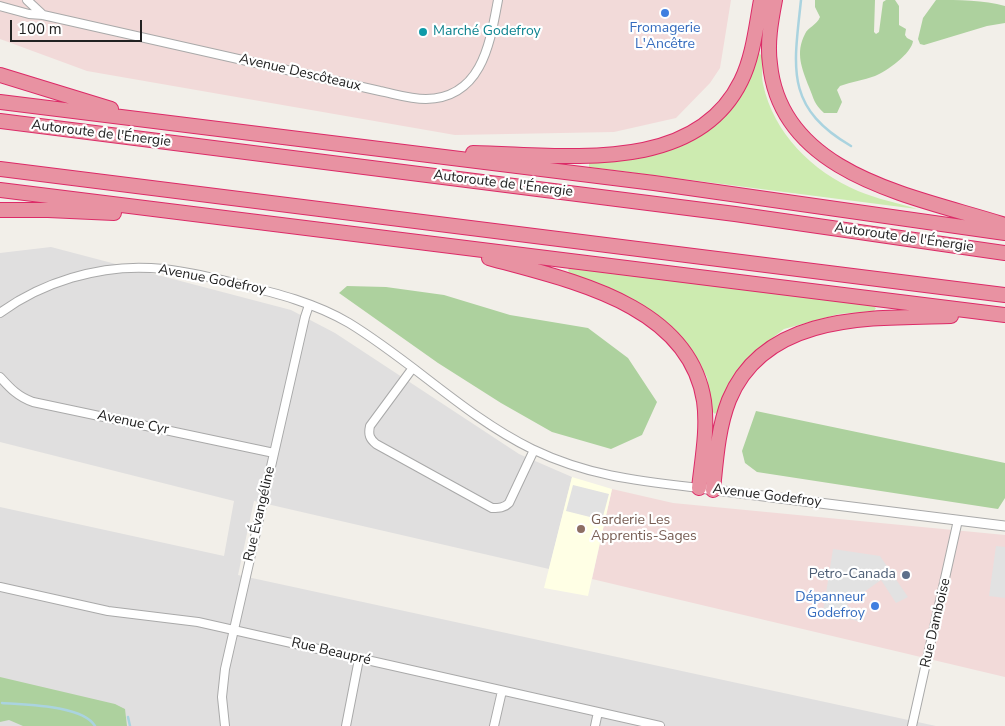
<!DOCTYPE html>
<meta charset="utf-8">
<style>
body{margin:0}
#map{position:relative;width:1005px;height:726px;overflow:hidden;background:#f2efe9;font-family:"Nunito Sans",sans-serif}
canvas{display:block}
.scale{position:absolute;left:10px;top:20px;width:132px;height:22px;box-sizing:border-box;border:2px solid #222;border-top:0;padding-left:6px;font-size:15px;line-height:18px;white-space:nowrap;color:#222;-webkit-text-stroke:4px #fff;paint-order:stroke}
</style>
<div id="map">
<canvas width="1005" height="726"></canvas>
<div class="scale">100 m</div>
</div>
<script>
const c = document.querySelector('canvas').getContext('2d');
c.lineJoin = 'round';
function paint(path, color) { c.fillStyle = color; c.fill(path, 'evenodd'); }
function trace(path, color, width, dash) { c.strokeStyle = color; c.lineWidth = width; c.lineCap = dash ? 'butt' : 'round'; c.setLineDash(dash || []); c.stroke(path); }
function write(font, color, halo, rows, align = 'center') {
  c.font = font + ' "Nunito Sans",sans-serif'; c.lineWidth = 4.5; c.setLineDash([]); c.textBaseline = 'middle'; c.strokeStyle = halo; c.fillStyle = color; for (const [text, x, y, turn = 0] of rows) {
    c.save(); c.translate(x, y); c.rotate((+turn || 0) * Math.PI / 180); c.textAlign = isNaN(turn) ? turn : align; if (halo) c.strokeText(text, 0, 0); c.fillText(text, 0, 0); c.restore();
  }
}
const residential = new Path2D(`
 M51 247 291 310 335 333 519 454 572 477 549 569 254 501 238 575 936 726H0V507L224 556 234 501 0 442V253Z`);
const commercial = new Path2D(`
 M0 0H731L720 68 710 83 676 118 614 132 455 135 87 71 0 39Z
 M612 489 673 503 1005 535V677L592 579Z`);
const education = new Path2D(`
 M572 477 612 489 588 596 544 588Z`);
const grass = new Path2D(`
 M759 53 763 57C763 65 761 75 763 84 774 134 812 171 858 191 877 199 898 203 917 209L589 167V162L623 159 722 116 737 99 749 75 756 54Z
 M570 268 872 305 876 308 874 311 839 314 784 329 757 350 743 366 727 390 719 410 715 414 712 411 707 377 691 350 674 330 656 315 570 275 568 270Z`);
const forest = new Path2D(`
 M815 0H875L874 32 876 34 879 32 883 2 886 0H895L899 6V25L906 29 905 35 907 38 913 41C912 53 886 72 875 76 864 80 851 82 840 86L837 90 842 102 837 113H824C814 104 814 99 809 87 802 69 795 53 805 34 808 27 817 25 820 17L815 7Z
 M936 0C958 0 984 0 1005 6V23L987 26 924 45 920 44 918 39 923 18Z
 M347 286 386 287 444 295 510 315 588 328 628 358 657 402 642 435 611 449 552 432 501 403 438 363 339 293Z
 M756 411 1005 463V498L998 509 757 472 745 463 742 451Z
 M0 677 115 704 125 709 127 726H23L9 720 0 722Z`);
const parking = new Path2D(`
 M573 485 609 494 602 520 566 511Z
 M996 546 1005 547V598L989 596Z
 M833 549 880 556 908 597 896 603 881 580 847 604 858 621 825 614 823 612Z`);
const stream = new Path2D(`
 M801 0C794 67 784 107 851 146
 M2 703C25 705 82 705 95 726
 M128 717 130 726`);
const minor = new Path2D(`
 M27 0 43 15
 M0 6 29 14 43 15 380 91C395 94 410 99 426 99 482 98 490 43 498 0
 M0 313C42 282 99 265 151 268 181 270 209 277 238 284 276 293 315 303 349 323 413 362 465 416 532 449 588 476 638 481 699 488
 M412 369 370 426C368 435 370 439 376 444L492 508C499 508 504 508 509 503L534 450
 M0 377C10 388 18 397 33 402L274 453
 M0 587 108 611 198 622 660 726
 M225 726 222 697 225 669 305 317 309 305
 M346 726 359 659
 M494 726 502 691
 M595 726 598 712
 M912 726 958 520`);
const tertiary = new Path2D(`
 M699 488 1005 526`);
const motorway = new Path2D(`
 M775 0C771 21 767 43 770 64 781 177 919 197 1005 225
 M0 75 111 109
 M0 102 654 183 1005 233
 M0 121 735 214 1005 253
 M473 153C560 154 694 177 741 81 753 57 756 27 761 0
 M0 169 1005 295
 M0 190 1005 315
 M0 210H48L114 213
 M489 258C567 280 689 303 704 401 708 429 702 460 699 488
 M713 490C716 460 718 428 729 400 765 312 873 318 951 316`);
const markers = [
 [665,13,5,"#3f7fe0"],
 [423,32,5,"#0f9aa8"],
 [581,529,5,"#8d6e63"],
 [906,575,5,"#5c6f8a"],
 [875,606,5,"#3f7fe0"]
];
const shopNames = [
 ["Fromagerie",665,29],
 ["L'Ancêtre",665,45],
 ["Dépanneur",865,598,"right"],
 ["Godefroy",865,614,"right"]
];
const cultureNames = [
 ["Marché Godefroy",433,32]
];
const streetNames = [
 ["Avenue Descôteaux",300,73,13],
 ["Autoroute de l'Énergie",101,134,7],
 ["Autoroute de l'Énergie",503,184,7],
 ["Autoroute de l'Énergie",904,238,8],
 ["Avenue Godefroy",212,280,11],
 ["Avenue Cyr",133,423,12],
 ["Avenue Godefroy",767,496,7],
 ["Rue Évangéline",260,514,-77],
 ["Rue Damboise",936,623,-77],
 ["Rue Beaupré",331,652,13]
];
const educationNames = [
 ["Garderie Les",591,521],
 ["Apprentis-Sages",591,537]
];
const serviceNames = [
 ["Petro-Canada",896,575]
];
paint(residential, '#e0dfdf');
paint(commercial, '#f2dad9');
paint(education, '#ffffe5');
paint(grass, '#cdebb0');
paint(forest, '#add19e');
paint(parking, '#e2e2e2');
trace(stream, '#aad3df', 2.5);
trace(minor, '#a9a9a9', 10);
trace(tertiary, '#a9a9a9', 11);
trace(motorway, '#dc2a67', 16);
trace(minor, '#fff', 8);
trace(tertiary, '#fff', 9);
trace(motorway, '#e892a2', 14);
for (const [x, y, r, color] of markers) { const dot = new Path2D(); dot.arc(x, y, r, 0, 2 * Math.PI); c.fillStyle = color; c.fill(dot); trace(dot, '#fff', 2); }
write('14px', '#366cbe', '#fff', shopNames);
write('14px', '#0d838f', '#fff', cultureNames, 'left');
write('14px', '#222', '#fff', streetNames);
write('14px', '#785e54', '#fff', educationNames, 'left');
write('14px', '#4e5e75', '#fff', serviceNames, 'right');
</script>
